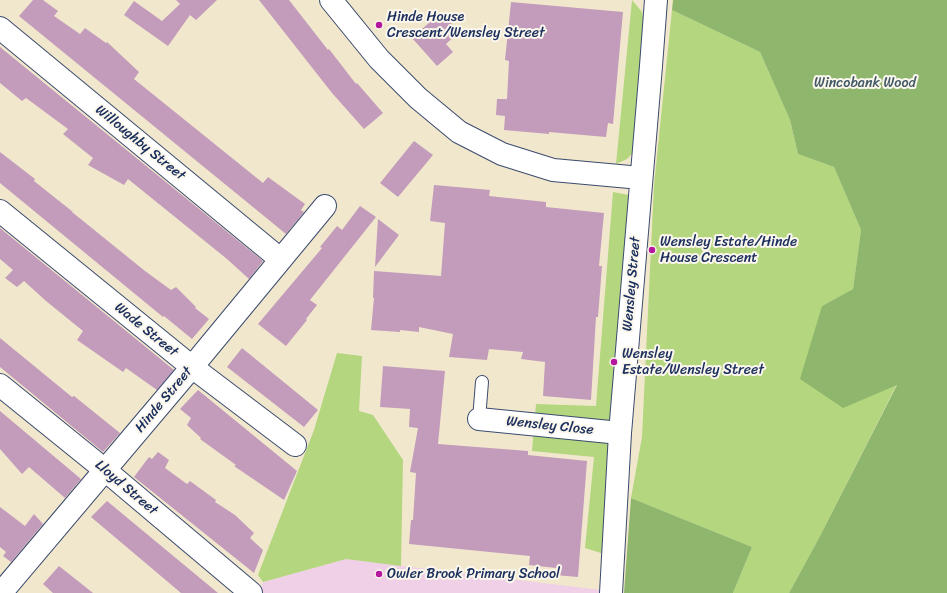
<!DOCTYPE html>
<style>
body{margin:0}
canvas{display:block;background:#f1e7cc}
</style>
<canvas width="947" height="593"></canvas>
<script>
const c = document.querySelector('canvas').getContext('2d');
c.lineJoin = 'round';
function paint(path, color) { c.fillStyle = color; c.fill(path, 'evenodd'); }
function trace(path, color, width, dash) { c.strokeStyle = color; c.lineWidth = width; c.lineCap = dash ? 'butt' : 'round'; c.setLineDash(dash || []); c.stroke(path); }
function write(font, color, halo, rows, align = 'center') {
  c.font = font + ' Sriracha,sans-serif'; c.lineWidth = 4; c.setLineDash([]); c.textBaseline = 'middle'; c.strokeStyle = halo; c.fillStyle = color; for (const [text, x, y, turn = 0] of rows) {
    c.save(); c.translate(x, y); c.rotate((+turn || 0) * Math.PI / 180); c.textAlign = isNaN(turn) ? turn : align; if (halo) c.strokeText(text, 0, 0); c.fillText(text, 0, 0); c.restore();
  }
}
const built = new Path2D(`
 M346 559 601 590V593H259L263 582Z`);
const green = new Path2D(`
 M632 0 642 12 644 22 634 151 627 159 616 164Z
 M672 10 760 52 790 120 798 154 834 167 861 230 853 289 822 306 897 384 819 538 789 593H733L752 547 631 498 642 437 654 185Z
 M613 192 629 195 631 206 604 554 585 548 594 457 532 451 536 404 596 406Z
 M337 353 362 356 359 411 373 415 403 460 401 566 346 559 263 582 258 575 314 430Z`);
const forest = new Path2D(`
 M673 0H947V593H789L819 538 897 385 843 408 800 379 822 306 853 289 861 230 834 167 798 154 790 120 760 52 672 10Z
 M631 498 752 547 733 593H624Z`);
const building = new Path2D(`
 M33 0H43L58 11 54 16 80 34 85 28 106 43 107 42 139 72 134 79 263 183 268 177 305 204 301 210 304 212 286 234 19 16Z
 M176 0H217L196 20 190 15 168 46 124 15 134 1 162 21 180 4Z
 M259 0H289L328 50 329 49 356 84 357 83 383 113 364 129 332 93Z
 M511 2 623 12 613 124 608 123 606 137 549 132V134L504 130 505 116 496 115 497 99H507L509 61 505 60Z
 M441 12 459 32 446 44 453 52 437 66 412 38Z
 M0 47 263 261 249 279 227 259 128 179 124 185 88 165 93 158 63 134 68 129 26 98 22 101 0 83Z
 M414 141 433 155 398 197 380 183Z
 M0 152 35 179 34 181 73 212H72L145 271 171 290 176 287 196 307 195 308 209 319 192 339 164 316 163 317 0 183Z
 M434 185 490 190 489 196 546 202V207L604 213 599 266H602L598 317H596L591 400 543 396 545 362 521 359 523 352 489 349 487 360 449 357 453 334 419 327V332L400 330V332L371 330 374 298H373L374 271 441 276 445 223 430 221Z
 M360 206 376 217 310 300 317 305 306 319 307 320 286 346 258 324 322 248 320 247 337 226 342 230Z
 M378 219 399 235 375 267Z
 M0 228 174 370 157 390 126 368 123 372 77 340 83 331 46 301 24 281 17 287 5 278 13 270 0 259Z
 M0 338 72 397 74 396 120 433 103 452 0 367Z
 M242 348 318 410 304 427 227 367Z
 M383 366 445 371 438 444 528 451V455L587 461 578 577 555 575 556 568 529 565 530 556 409 544 411 520H413L416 473 410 472 418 428 409 427 410 409 380 407Z
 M198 390 297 471 284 500 234 466 236 465 200 439 201 438 187 425 191 418 180 409Z
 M0 411 81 479 65 498 29 467 22 474 0 449Z
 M158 452 169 460 165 468 187 484 190 481 216 500 215 502 235 515 254 533 250 538 263 550 254 573 134 477 149 457 152 459Z
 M107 501 218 593H181L91 517Z
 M0 507 25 526 34 514 43 524 11 562 3 556 6 552 0 547Z
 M59 566 93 593H53L43 584Z`);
const lane = new Path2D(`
 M479 419 482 382`);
const street = new Path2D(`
 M331 0 379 59 418 98 459 132 502 154 553 170 641 178
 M0 28 280 259
 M0 211 192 367 295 445
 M0 385 105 470 251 593
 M479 419 620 433
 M1 593 192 367 325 206
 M611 593 620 433 651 66 656 0`);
const markers = [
 [379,25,4,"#b5179e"],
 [652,250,4,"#b5179e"],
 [614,362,4,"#b5179e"],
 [379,574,4,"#b5179e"]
];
const poiNames = [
 ["Hinde House",387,17],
 ["Crescent/Wensley Street",387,33],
 ["Wensley Estate/Hinde",660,242],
 ["House Crescent",660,258],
 ["Wensley",622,354],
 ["Estate/Wensley Street",622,370],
 ["Owler Brook Primary School",387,574]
];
const parkNames = [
 ["Wincobank Wood",865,83]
];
const streetNames = [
 ["Willoughby Street",140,143,39],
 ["Wensley Street",632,284,-85],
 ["Wade Street",146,330,39],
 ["Hinde Street",164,400,-50],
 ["Wensley Close",550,426,6],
 ["Lloyd Street",126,488,40]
];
paint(built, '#efd0e6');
paint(green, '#b3d67e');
paint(forest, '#8eb76d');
paint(building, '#c39cbc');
trace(lane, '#3b4b6e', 14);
trace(street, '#3b4b6e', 24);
trace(lane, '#fff', 12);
trace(street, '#fff', 22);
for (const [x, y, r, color] of markers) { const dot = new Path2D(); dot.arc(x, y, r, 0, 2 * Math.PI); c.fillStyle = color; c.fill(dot); trace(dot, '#fbf7ec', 1.5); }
write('14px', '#1b2f5e', '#fbf7ec', poiNames, 'left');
write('14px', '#415966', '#fbf7ec', parkNames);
write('14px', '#1b2f5e', '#fbf7ec', streetNames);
</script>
